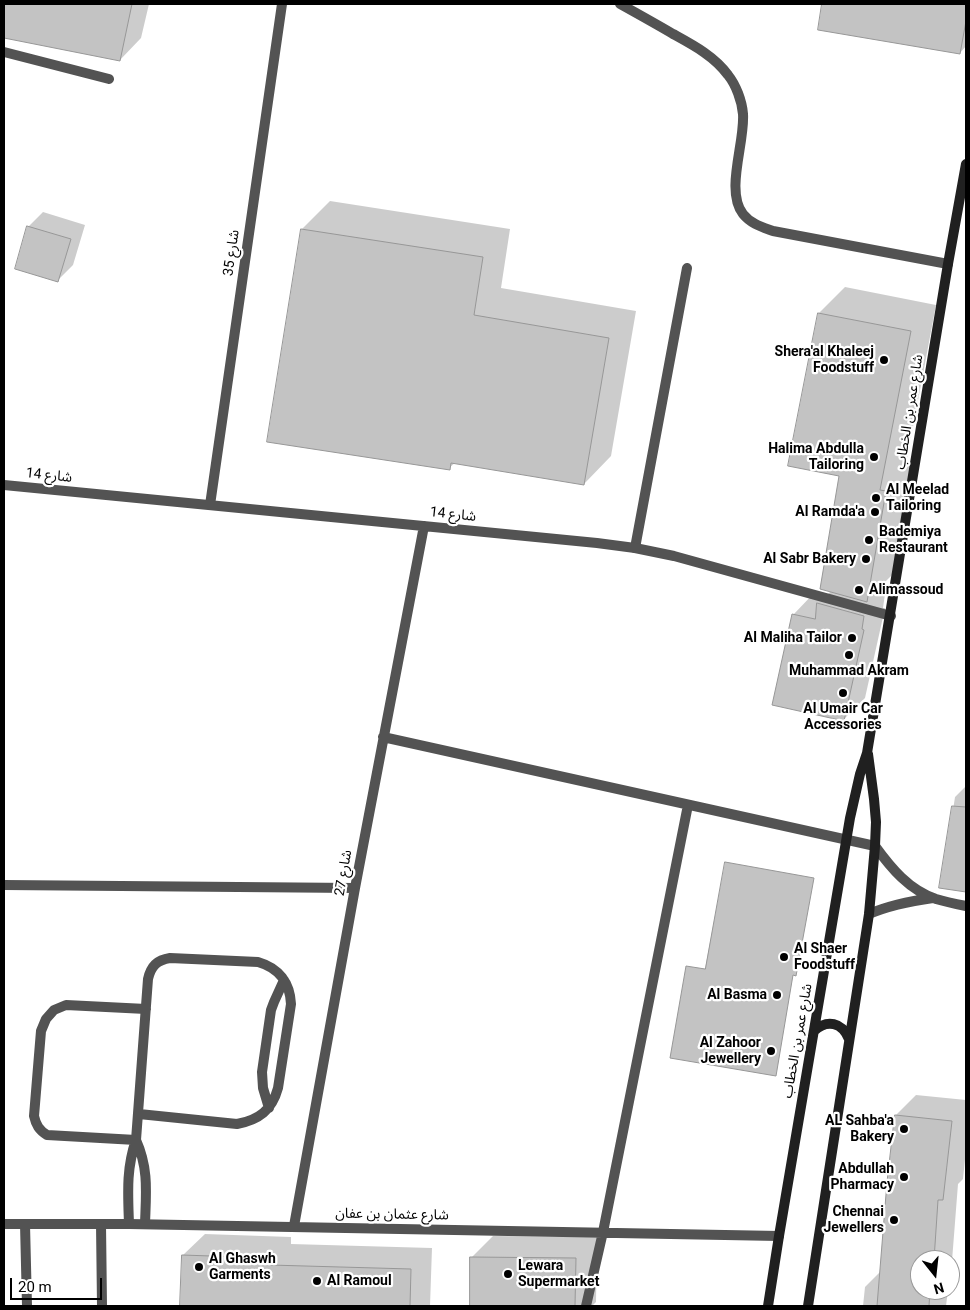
<!DOCTYPE html>
<meta charset="utf-8">
<style>
body{margin:0}
#map{position:relative;width:970px;height:1310px;overflow:hidden;background:#fff;font-family:Roboto,sans-serif}
canvas{display:block}
.frame{position:absolute;inset:0;border:5px solid #000;pointer-events:none}
.north{position:absolute;left:910px;top:1250px;width:50px;height:50px;box-sizing:border-box;background:#fff;border:1px solid #999;border-radius:50%;rotate:164deg;font-size:14px;font-weight:700;line-height:20px;text-align:center;color:#000}
.north::after{content:'';display:block;margin:auto;width:18px;height:22px;background:#000;clip-path:polygon(50% 0,100% 100%,50% 72%,0 100%)}
.scale{position:absolute;left:10px;top:1278px;width:92px;height:22px;box-sizing:border-box;border:2px solid #000;border-top:0;padding-left:6px;font-size:15px;line-height:18px;white-space:nowrap;color:#000;-webkit-text-stroke:4px #fff;paint-order:stroke}
</style>
<div id="map">
<canvas width="970" height="1310"></canvas>
<div class="frame"></div>
<div class="north">N</div>
<div class="scale">20 m</div>
</div>
<script>
const c = document.querySelector('canvas').getContext('2d');
c.lineJoin = 'round';
function paint(path, color) { c.fillStyle = color; c.fill(path, 'evenodd'); }
function trace(path, color, width, dash) { c.strokeStyle = color; c.lineWidth = width; c.lineCap = dash ? 'butt' : 'round'; c.setLineDash(dash || []); c.stroke(path); }
function write(font, color, halo, rows, align = 'center') {
  c.font = font + ' Roboto,"Noto Sans Arabic",sans-serif'; c.lineWidth = 4.5; c.setLineDash([]); c.textBaseline = 'middle'; c.strokeStyle = halo; c.fillStyle = color; for (const [text, x, y, turn = 0] of rows) {
    c.save(); c.translate(x, y); c.rotate((+turn || 0) * Math.PI / 180); c.textAlign = isNaN(turn) ? turn : align; if (halo) c.strokeText(text, 0, 0); c.fillText(text, 0, 0); c.restore();
  }
}
const shadow = new Path2D(`
 M4 4H149L141 38 120 60 4 37Z
 M824 4H966V46L960 53 819 29Z
 M330 201 510 229 501 288 636 311 611 456 584 484 456 462 449 468 302 229Z
 M43 212 85 225 73 265 58 280 28 227Z
 M845 287 936 305 906 464 911 465 892 575 875 592 885 594 883 608H885L865 698 844 719 793 615 814 593 826 596 831 591 840 475 819 313Z
 M966 786V891L941 887 955 797Z
 M916 1095 966 1100V1150L963 1179 958 1184 952 1261 951 1262 950 1269V1260H920V1290H948L946 1306H863L865 1287 881 1271 896 1115Z
 M205 1234 291 1237V1244L432 1248 430 1306H181L183 1255Z
 M493 1236 597 1237 596 1302 592 1306H471V1258Z`);
const building = new Path2D(`
 M4 4H132L120 61 4 38Z
 M822 4H966V21L960 54 818 30Z
 M27 226 71 239 58 282 15 269Z
 M301 229 483 257 474 315 609 338 584 485 451 463 450 470 267 442Z
 M818 313 911 331 880 490 886 491 867 602 820 589 839 476 788 466Z
 M817 603 864 616 862 629 864 630 844 721 772 705 792 614 815 619Z
 M952 806 966 807V892L939 888Z
 M725 862 814 878 796 976 793 975 776 1076 670 1058 686 966 705 969Z
 M895 1115 952 1121 943 1200H938L934 1260H920V1290H930L929 1306H877L887 1182Z
 M182 1255 270 1258V1265L411 1269 410 1306H180Z
 M470 1257 576 1258 575 1306H470Z`);
const lane = new Path2D(`
 M620 4C638 14 656 24 673 34 693 45 714 56 728 75 736 85 742 101 743 114 745 143 725 191 743 214 751 224 762 227 773 231L948 264
 M635 548 687 268
 M269 1108 263 1088 262 1072 271 1010 274 1002 284 980
 M136 1140 47 1135C39 1130 36 1125 34 1116L41 1031 46 1019 54 1010 66 1005 146 1009
 M136 1140C149 1169 146 1193 145 1224
 M129 1224C128 1194 126 1169 136 1140L148 979C151 966 157 960 170 958L258 962C279 968 290 983 291 1004L278 1088C272 1110 259 1120 237 1124L139 1114`);
const street = new Path2D(`
 M4 52 109 79
 M4 485 597 543 635 548 674 556 891 616
 M210 505 282 4
 M383 737 875 846C891 868 909 890 936 899 946 902 956 904 966 906
 M4 885 355 888
 M869 914C890 905 911 901 933 898
 M4 1224H129L779 1236
 M25 1224 27 1306
 M101 1224 102 1306
 M294 1226 355 888 424 526
 M586 1306 603 1232 688 805`);
const secondary = new Path2D(`
 M814 1031C827 1019 842 1022 849 1039
 M768 1306 779 1236 850 818 860 774 867 753 948 264 966 164
 M808 1306 869 914 875 846 876 822 874 799 868 754`);
const markers = [
 [884,360,5,"#000"],
 [874,457,5,"#000"],
 [876,498,5,"#000"],
 [875,512,5,"#000"],
 [869,540,5,"#000"],
 [866,559,5,"#000"],
 [859,590,5,"#000"],
 [852,638,5,"#000"],
 [849,655,5,"#000"],
 [843,693,5,"#000"],
 [784,957,5,"#000"],
 [777,995,5,"#000"],
 [771,1051,5,"#000"],
 [904,1129,5,"#000"],
 [904,1177,5,"#000"],
 [894,1220,5,"#000"],
 [199,1267,5,"#000"],
 [508,1274,5,"#000"],
 [317,1281,5,"#000"]
];
const streetNames = [
 ["شارع 35",232,253,-82],
 ["شارع عمر بن الخطاب",910,412,-81],
 ["شارع 14",49,476,6],
 ["شارع 14",453,515,6],
 ["شارع 27",344,873,-80],
 ["شارع عمر بن الخطاب",798,1041,-80],
 ["شارع عثمان بن عفان",392,1215,1]
];
const poiNames = [
 ["Shera'al Khaleej",874,352],
 ["Foodstuff",874,368],
 ["Halima Abdulla",864,449],
 ["Tailoring",864,465],
 ["Al Meelad",886,490,"left"],
 ["Tailoring",886,506,"left"],
 ["Al Ramda'a",865,512],
 ["Bademiya",879,532,"left"],
 ["Restaurant",879,548,"left"],
 ["Al Sabr Bakery",856,559],
 ["Alimassoud",869,590,"left"],
 ["Al Maliha Tailor",842,638],
 ["Muhammad Akram",849,671,"center"],
 ["Al Umair Car",843,709,"center"],
 ["Accessories",843,725,"center"],
 ["Al Shaer",794,949,"left"],
 ["Foodstuff",794,965,"left"],
 ["Al Basma",767,995],
 ["Al Zahoor",761,1043],
 ["Jewellery",761,1059],
 ["AL Sahba'a",894,1121],
 ["Bakery",894,1137],
 ["Abdullah",894,1169],
 ["Pharmacy",894,1185],
 ["Chennai",884,1212],
 ["Jewellers",884,1228],
 ["Al Ghaswh",209,1259,"left"],
 ["Garments",209,1275,"left"],
 ["Lewara",518,1266,"left"],
 ["Supermarket",518,1282,"left"],
 ["Al Ramoul",327,1281,"left"]
];
paint(shadow, '#0003');
paint(building, '#c3c3c3');
trace(building, '#979797', 1);
trace(lane, '#535353', 10);
trace(street, '#535353', 10);
trace(secondary, '#202020', 10);
for (const [x, y, r, color] of markers) { const dot = new Path2D(); dot.arc(x, y, r, 0, 2 * Math.PI); c.fillStyle = color; c.fill(dot); trace(dot, '#fff', 2); }
write('14px', '#000', '#fff', streetNames);
write('bold 14px', '#000', '#fff', poiNames, 'right');
</script>
